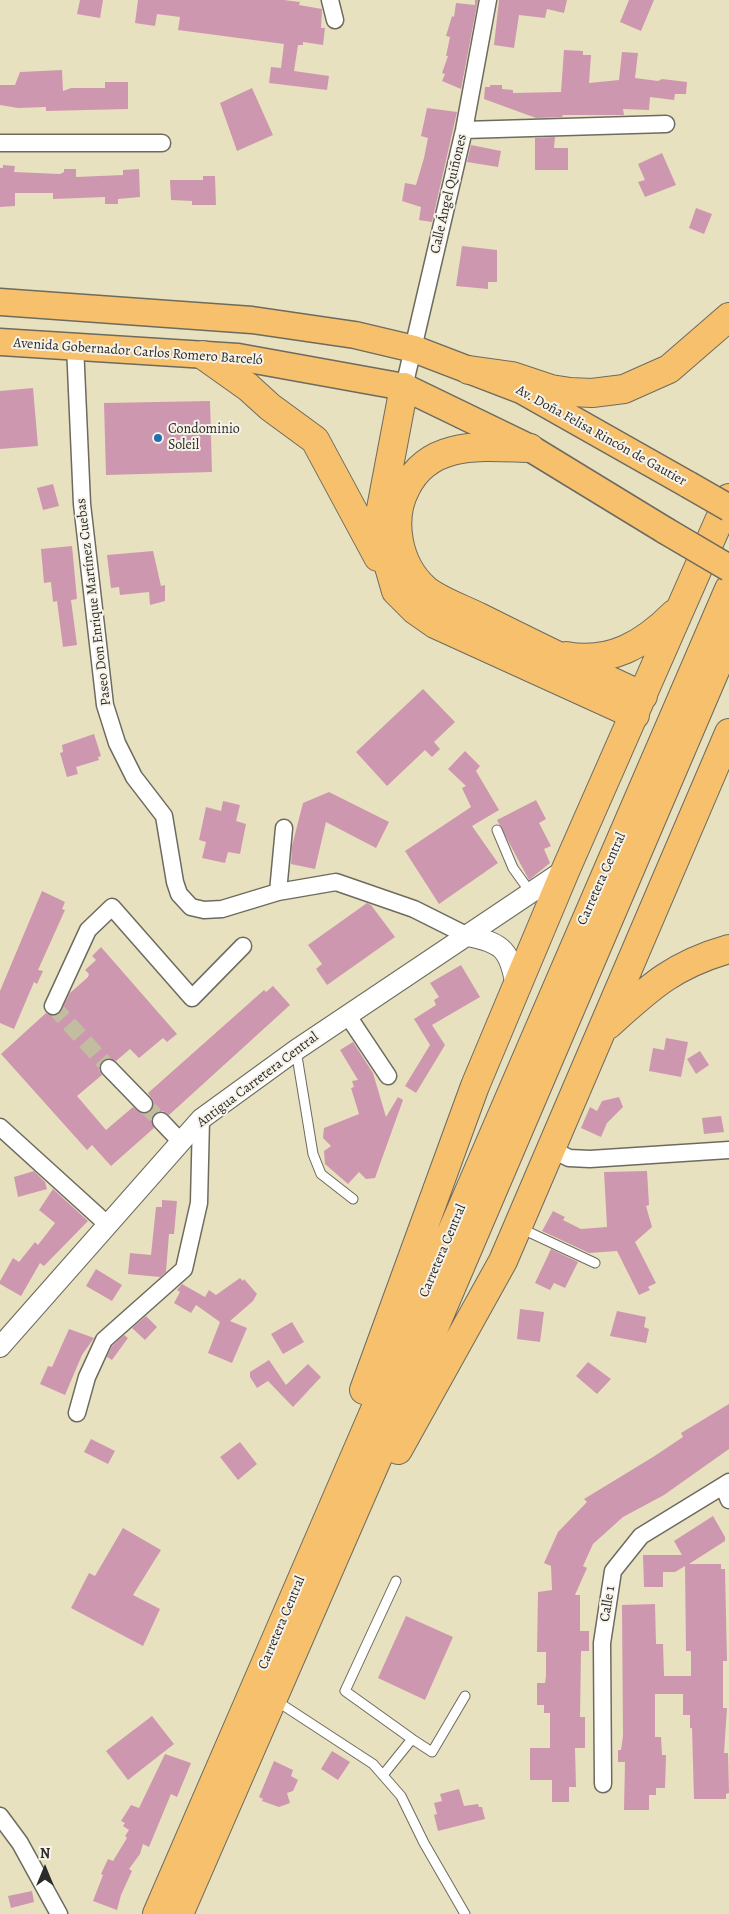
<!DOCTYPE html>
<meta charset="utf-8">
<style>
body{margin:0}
#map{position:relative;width:729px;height:1914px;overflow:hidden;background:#e8e1bf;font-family:Alegreya,serif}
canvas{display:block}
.north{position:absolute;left:20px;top:1844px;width:50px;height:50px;-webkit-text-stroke:4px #f7f3e8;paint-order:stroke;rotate:0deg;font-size:14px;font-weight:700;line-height:20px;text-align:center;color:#2b2b2b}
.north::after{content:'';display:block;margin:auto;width:18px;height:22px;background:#2b2b2b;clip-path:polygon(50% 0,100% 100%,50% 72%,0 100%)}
</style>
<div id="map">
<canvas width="729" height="1914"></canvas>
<div class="north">N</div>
</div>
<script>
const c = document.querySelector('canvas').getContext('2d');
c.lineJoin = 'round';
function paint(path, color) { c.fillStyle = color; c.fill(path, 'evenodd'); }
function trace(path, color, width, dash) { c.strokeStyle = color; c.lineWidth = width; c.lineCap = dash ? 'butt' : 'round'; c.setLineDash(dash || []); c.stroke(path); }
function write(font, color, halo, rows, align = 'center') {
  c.font = font + ' Alegreya,serif'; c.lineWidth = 4; c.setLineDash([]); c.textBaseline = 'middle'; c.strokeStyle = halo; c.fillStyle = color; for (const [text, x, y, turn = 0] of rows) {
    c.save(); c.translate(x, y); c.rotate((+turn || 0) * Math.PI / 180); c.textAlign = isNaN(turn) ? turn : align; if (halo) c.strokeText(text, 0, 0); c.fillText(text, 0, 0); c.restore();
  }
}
const building = new Path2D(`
 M80 0H103L100 18 77 14Z
 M138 0H284L300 2 299 5 322 9 321 28H325L323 45 303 42V45H298L294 71 329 76 327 90 269 83 271 67 281 68 284 44 178 30 180 17 157 14 155 26 135 23Z
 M475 0H478L461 89 442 81 445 74 442 73 448 56H446L450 37 446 36 452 16 454 17 456 3 475 5Z
 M499 0H567L564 13 547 9 545 18 519 15 514 48 494 45Z
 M629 0H654L641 31 620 22Z
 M564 50 583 51V55H591L589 83 619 80 622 52 638 53 635 78 658 81 662 79 687 82 686 94H675L674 100 650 97 649 110 623 109 624 115H563L562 117 536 118 484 99 485 87H490V85H502V89L513 90V93L561 92Z
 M62 70 63 91 71 88H105V82H128V109L46 111V107L18 108 0 105V85H15L20 72Z
 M252 88 273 135 237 151 220 103Z
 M427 108 457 112 432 222 419 220 421 207 402 201 405 183 416 185 424 158 428 138 421 136Z
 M555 137 554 148H568V170H535V138Z
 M471 145 501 151 498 167 467 162Z
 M662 153 676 185 645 197 638 182 645 180 638 164Z
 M3 165 15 166 14 172 60 174 64 172V169H76V177L123 175V170L139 169 140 197 118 199V204H105V197L53 199V193H15V206L0 207V168H3Z
 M203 176H215L216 205H192V201L171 200 170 180H203Z
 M696 208 712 214 704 234 689 228Z
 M462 246 497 250V282H488V289L456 286Z
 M33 388 38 446 0 449V391Z
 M210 401 212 472 106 475 104 403Z
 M53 484 59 506 43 510 37 488Z
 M72 546 77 599 71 600 77 645 63 647 57 601 53 602 51 582 44 583 41 549Z
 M153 551 161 586 165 585V601L150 605 149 592 120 595 119 587 111 588 107 555Z
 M423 689 455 722 434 742 440 749 432 757 425 750 387 786 356 752Z
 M94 734 101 756 98 757 99 760 76 767 78 774 67 777 60 753 63 752 62 745Z
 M465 751 480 766 476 771 499 810 472 826 498 863 439 904 405 851 471 807 462 788 466 786 448 769Z
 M329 792 389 822 376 848 326 822 315 869 291 864 292 846 303 803Z
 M536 800 546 819 539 823 551 846 544 849 550 863 529 880 497 820Z
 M223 801 240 805 236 821 246 824 240 854 228 852 225 863 202 858 206 842 199 840 206 807 221 811Z
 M42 891 65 902 62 909 65 910 38 970 43 971 37 984 34 982 14 1029 0 1023V991Z
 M367 903 371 905 395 937 327 985 316 969 322 964 308 945Z
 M101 947 177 1034 167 1042 163 1038 139 1058 130 1049 116 1061 107 1058 102 1061 99 1070 102 1075 77 1096 106 1130 133 1107 142 1114 151 1111 154 1102 148 1093 264 990 266 992 273 986 290 1005 169 1115 163 1111 154 1113 151 1119 154 1128 111 1166 92 1145 87 1150 1 1054 46 1013 53 1016 59 1014 70 993 88 977 89 974 85 970 96 960 92 956Z
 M461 965 480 997 432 1025 445 1045 416 1093 405 1086 430 1045 414 1019 436 1005 434 1000 439 997 430 983Z
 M666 1038 688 1042 681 1077 649 1071 653 1048 664 1050Z
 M353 1042 373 1073 386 1117 398 1097 403 1100 375 1178 366 1179 359 1172 348 1184 325 1164 324 1151 331 1146 323 1138 324 1128 359 1114 351 1088 354 1087 352 1081 358 1080 340 1050Z
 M700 1051 709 1065 696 1074 687 1059Z
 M619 1097 623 1107 607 1123 601 1137 581 1128 590 1107 597 1111 602 1101Z
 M721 1116 724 1132 704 1134 702 1118Z
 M34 1171 45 1182 47 1189 18 1197 14 1177Z
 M647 1171 649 1205 646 1206 652 1227 635 1242 656 1283 648 1287 650 1290 639 1295 617 1251 589 1253 542 1231 553 1211 565 1217 563 1220 581 1229 607 1227 604 1172Z
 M53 1189 88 1221 44 1266 40 1263 21 1296 0 1284V1281L13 1258 19 1262 35 1242 38 1245 55 1223 39 1210Z
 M162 1200 177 1201 174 1234H169L166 1272 160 1277 128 1274 130 1253 151 1255 156 1207H162Z
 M551 1249 578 1262 565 1288 554 1283 550 1290 535 1283Z
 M96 1269 122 1285 112 1301 86 1286Z
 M240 1278 243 1281 244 1279 257 1294 253 1301 230 1321 247 1328 232 1363 208 1353 220 1322 196 1305 191 1313 174 1303 180 1292 177 1290 182 1284 205 1297 209 1290 216 1295Z
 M520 1309 544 1312 540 1342 517 1339Z
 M617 1311 646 1317 644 1327 649 1329 646 1343 610 1336Z
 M146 1316 157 1327 145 1340 132 1328Z
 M292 1322 304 1342 283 1354 271 1334Z
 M69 1329 94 1338 82 1355 65 1395 40 1384 48 1366 52 1367Z
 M124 1335 128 1338 112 1360 107 1357 112 1346Z
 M269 1360 286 1385 308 1364 321 1377 293 1407 268 1381 257 1388 250 1377V1372Z
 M588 1362 611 1379 597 1394 576 1376Z
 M729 1404V1449L664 1495 623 1517 593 1544 583 1566 587 1568 575 1595H580V1631H589V1651H581L580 1717H585V1748H575L576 1787H569V1802H552V1780H530V1748H550V1713H544V1705H537V1683H545L546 1676V1652H537L538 1592 552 1590 551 1566 544 1563 558 1532 587 1502 584 1499 653 1457 683 1437 681 1433Z
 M91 1439 115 1451 108 1464 84 1452Z
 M240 1442 257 1464 238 1480 220 1457Z
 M713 1516 725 1537V1541L689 1564H721V1569H725L727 1661H723V1708H727L724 1753H728L729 1793 726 1794V1799H694L692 1728H690V1715H683V1694H655V1737H661L662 1755H666L665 1788H656V1795H649V1810H624L625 1762H618V1750H621L623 1736 622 1605 655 1604 656 1644H663L664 1676H691V1651H686L685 1566 675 1572H663V1587H644L643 1555H682L674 1541Z
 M123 1528 161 1550 133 1595 160 1609 143 1646 71 1608 89 1573 95 1576Z
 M406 1616 453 1637 425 1700 378 1678Z
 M152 1716 174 1744 128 1780 106 1751Z
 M332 1751 350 1762 338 1780 321 1769Z
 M165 1754 191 1763 177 1797 171 1794 149 1847 143 1844 140 1854 129 1869 132 1871 121 1895 117 1910 93 1901 103 1875 101 1874 108 1859 113 1861 127 1838 125 1836 129 1830 123 1826 125 1823 121 1821 131 1805 139 1808Z
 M274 1761 293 1770 291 1776 298 1780 293 1791 287 1793 290 1803 279 1807 262 1801 263 1799 259 1797Z
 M459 1789 464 1806 478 1804 479 1807H482L485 1819 438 1831 434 1815 437 1814 434 1803 442 1801 440 1794Z
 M32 1891 34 1902 11 1908 8 1896Z`);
const minorTunnel = new Path2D(`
 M53 1006 109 1068
 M144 1104 161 1121`);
const service = new Path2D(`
 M497 830 513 868 531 893
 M296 1050 313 1154 321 1174 353 1199
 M520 1228 595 1263
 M275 1700 373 1764 401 1796 424 1843 465 1914
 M412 1739 432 1752 465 1696
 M383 1775 412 1739 345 1691 396 1581`);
const minor = new Path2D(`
 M330 0 335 20
 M464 130 666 124
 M0 143H162
 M75 345 82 504 105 705 117 743 134 777 164 816 175 882 179 894 191 907 204 910 222 909 278 892 336 882 414 909 468 936
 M404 387 464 130 488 0
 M278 892 284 828
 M53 1006 88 930 112 907 192 998 243 946
 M348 1016 388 1076
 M109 1068 144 1104
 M161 1121 181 1142
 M0 1127 108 1225
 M551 1149 569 1158 590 1159 729 1150
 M77 1413 87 1377 104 1340 184 1269 199 1203 201 1119
 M723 1486 729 1500
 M603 1784 602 1643 613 1571 641 1536 729 1482
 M0 1816 20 1843 59 1914`);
const tertiary = new Path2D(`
 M468 936C504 943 510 951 516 987
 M0 1347 201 1119 296 1050 566 869`);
const primary = new Path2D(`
 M0 302 252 320 355 335 414 349 521 390 689 485
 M0 342 238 357 404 387 530 448 666 531`);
const trunk = new Path2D(`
 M203 355 248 387 270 407 315 440 378 557
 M469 370 512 376 551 389 570 392 592 393 624 389 669 369 729 317
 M404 387 379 519V532L396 591 415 610 435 624 635 715
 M530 448C485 447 430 439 406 488 389 520 398 565 425 589 437 600 463 609 479 617 533 644 588 671 643 696
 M566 656C611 664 644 644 674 614
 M608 1025C650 987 673 965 729 949
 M364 1390 475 1086 566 869 729 498
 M398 1450 503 1261 729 733
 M157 1914C349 1473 536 1030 729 589
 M179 1914 422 1356 729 638`);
const primaryBridge = new Path2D(`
 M689 485 729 508
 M666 531 729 568`);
const markers = [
 [158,438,5,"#1f6fb2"]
];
const streetNames = [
 ["Calle Ángel Quiñones",449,194,-77],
 ["Avenida Gobernador Carlos Romero Barceló",138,352,4],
 ["Av. Doña Felisa Rincón de Gautier",601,436,29],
 ["Paseo Don Enrique Martínez Cuebas",94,602,-97],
 ["Carretera Central",602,879,-66],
 ["Antigua Carretera Central",258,1080,-37],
 ["Carretera Central",443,1251,-67],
 ["Calle 1",608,1604,-81],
 ["Carretera Central",282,1623,-67]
];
const poiNames = [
 ["Condominio",168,430],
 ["Soleil",168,446]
];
paint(building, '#ce97b0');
trace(minorTunnel, '#c2bda1', 16, [16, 8]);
trace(service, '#6d6b5f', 11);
trace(minor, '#6d6b5f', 19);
trace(tertiary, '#6d6b5f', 22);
trace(primary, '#6d6b5f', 29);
trace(trunk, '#6d6b5f', 30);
trace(service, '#fff', 9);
trace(minor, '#fff', 16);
trace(tertiary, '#fff', 20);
trace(primary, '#f7c06c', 26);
trace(trunk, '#f7c06c', 28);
trace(primaryBridge, '#6d6b5f', 29, []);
trace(primaryBridge, '#f7c06c', 26);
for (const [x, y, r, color] of markers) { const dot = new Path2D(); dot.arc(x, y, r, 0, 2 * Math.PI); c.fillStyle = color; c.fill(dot); trace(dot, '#f7f3e8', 2); }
write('14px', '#2b2b2b', '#f7f3e8', streetNames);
write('14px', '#2b2b2b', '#f7f3e8', poiNames, 'left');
</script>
